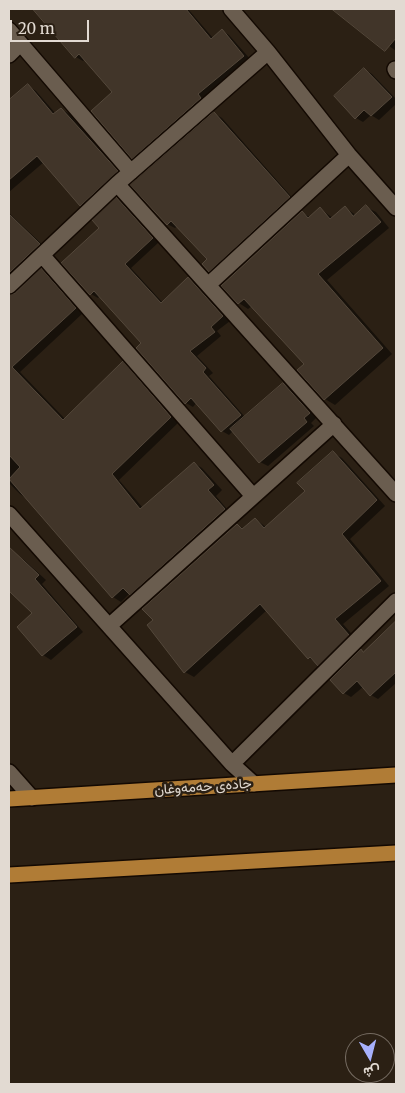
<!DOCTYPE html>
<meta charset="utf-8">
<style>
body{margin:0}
#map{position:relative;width:405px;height:1093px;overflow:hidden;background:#2b2014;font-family:Merriweather,Vazirmatn,serif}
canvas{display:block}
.frame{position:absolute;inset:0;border:10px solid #e2dad2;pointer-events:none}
.north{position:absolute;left:345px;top:1033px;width:50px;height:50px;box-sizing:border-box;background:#2b2014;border:1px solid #746a60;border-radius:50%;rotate:172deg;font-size:14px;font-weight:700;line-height:20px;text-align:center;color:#e2dad2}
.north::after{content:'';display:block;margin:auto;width:18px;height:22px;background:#a7b0fc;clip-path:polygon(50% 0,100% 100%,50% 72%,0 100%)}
.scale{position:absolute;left:10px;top:20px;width:79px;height:22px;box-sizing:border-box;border:2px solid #e2dad2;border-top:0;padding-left:6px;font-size:15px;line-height:18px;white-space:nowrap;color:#e2dad2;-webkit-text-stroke:4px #2b2014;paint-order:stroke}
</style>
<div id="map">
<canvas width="405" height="1093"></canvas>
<div class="frame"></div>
<div class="north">ش</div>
<div class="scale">20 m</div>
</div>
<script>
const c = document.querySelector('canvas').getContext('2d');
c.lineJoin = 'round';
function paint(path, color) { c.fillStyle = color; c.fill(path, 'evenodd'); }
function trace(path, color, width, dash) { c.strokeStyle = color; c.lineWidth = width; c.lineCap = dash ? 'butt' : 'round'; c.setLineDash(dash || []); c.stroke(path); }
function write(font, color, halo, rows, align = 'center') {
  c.font = font + ' Merriweather,Vazirmatn,serif'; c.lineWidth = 5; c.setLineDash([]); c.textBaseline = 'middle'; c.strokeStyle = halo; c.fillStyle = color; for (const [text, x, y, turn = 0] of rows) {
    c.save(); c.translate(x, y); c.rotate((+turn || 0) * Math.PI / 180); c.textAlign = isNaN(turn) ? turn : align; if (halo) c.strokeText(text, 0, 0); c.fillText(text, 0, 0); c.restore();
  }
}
const shadow = new Path2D(`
 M34 9H188L213 38 222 31 229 35 251 60 140 162 133 158 114 92 85 59 83 61 76 57Z
 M348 9H396V51L345 13Z
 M364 69 372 74 396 99V104L379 120 371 115 363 122 356 118Z
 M28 86 36 91 56 114 61 109 70 114 125 176 89 210 81 205 44 162 9 192V102Z
 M214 113 222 118 296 202 217 275 209 271V259L178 226 175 228 167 224Z
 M117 199 124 203 159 242 131 268 163 303 188 279 195 283 230 321 217 331 221 336 197 356 213 373 209 376 245 417 283 384 291 389 317 417 311 423 314 426 268 466 260 462 233 431 229 435 222 431 197 402 193 407 186 403 143 343 100 296 98 298 91 294 101 228Z
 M366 207 376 212 389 228 327 280 392 354 335 405 325 399 299 370 306 365 252 306 248 309 239 303 302 213 310 217 320 209 333 218 345 208 356 215Z
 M9 213 47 249 9 282Z
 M41 270 50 275 83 313 20 372 65 419 123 363 131 367 179 422 119 480 143 508 194 463 202 468 222 490 216 496 232 515 139 598 130 593 121 602 113 597 27 499 20 494 9 483V308L20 297Z
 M333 453 342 458 385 506 350 539 389 586 343 624 357 640 327 670 309 658 267 610 194 677 185 672 237 525 244 529 255 519 266 527 307 491Z
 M17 556 24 560 46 580 42 584 83 632 51 660 43 655 18 627 34 613 9 589V564Z
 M396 623V683L378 699 371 695 363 687 351 697 344 693 361 651 365 653Z`);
const building = new Path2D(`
 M33 9H186L211 39 222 29 244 56 198 94 201 98 132 159 91 111 112 92 79 54 75 58Z
 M332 9H396V38L385 51Z
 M364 68 392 97 371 116 364 110 355 119 334 96Z
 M28 84 53 114 61 108 118 171 80 206 37 156 9 180V100Z
 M214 112 290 197 209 272 202 264 207 259 171 221 167 225 130 185Z
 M116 197 153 238 125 264 161 303 188 277 223 316 211 327 215 332 190 351 206 368 203 372 241 415 221 432 191 398 185 404 136 348 141 343 94 291 90 295 61 263 99 228 92 220Z
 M366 205 381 222 318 274 383 348 324 400 297 370 304 364 244 299 238 304 221 286 302 211 308 218 320 207 330 219 345 206 353 216Z
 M9 214 40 244 9 273Z
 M41 268 76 308 12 367 63 420 123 361 171 417 112 474 140 509 194 462 214 485 208 490 225 509 130 595 123 588 112 598 9 479 20 467 9 455V295L15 293Z
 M283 383 310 413 304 418 307 422 259 463 230 429Z
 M333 451 377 500 342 534 381 581 335 619 349 635 318 666 310 657 308 659 260 604 184 673 147 625 153 620 142 609 237 524 242 529 255 518 264 528 305 491 297 483Z
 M9 547 39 575 35 579 77 627 42 656 17 627 32 613 9 591Z
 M396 621V672L370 696 357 681 343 694 330 680 361 649 363 652Z`);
const minor = new Path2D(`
 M231 9 268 52 349 155 396 208
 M9 30 131 172
 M9 55 20 44
 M395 69 396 71
 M117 184 396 494
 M42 255 253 496
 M208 285 349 155
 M9 286 117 184 268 52
 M9 514 232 764 396 601
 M109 626 334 424
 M232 764 254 784
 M9 772 32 798`);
const major = new Path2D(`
 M9 799 396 775
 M9 875 396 853`);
const streetNames = [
 ["جادەی حەمەوغان",203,787,-4]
];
paint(shadow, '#0007');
paint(building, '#413529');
trace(building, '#54483b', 1);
trace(minor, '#130902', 18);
trace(major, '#130902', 18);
trace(minor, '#6a5d4f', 15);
trace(major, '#b07c36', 15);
write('14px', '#e2dad2', '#2b2014', streetNames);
</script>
